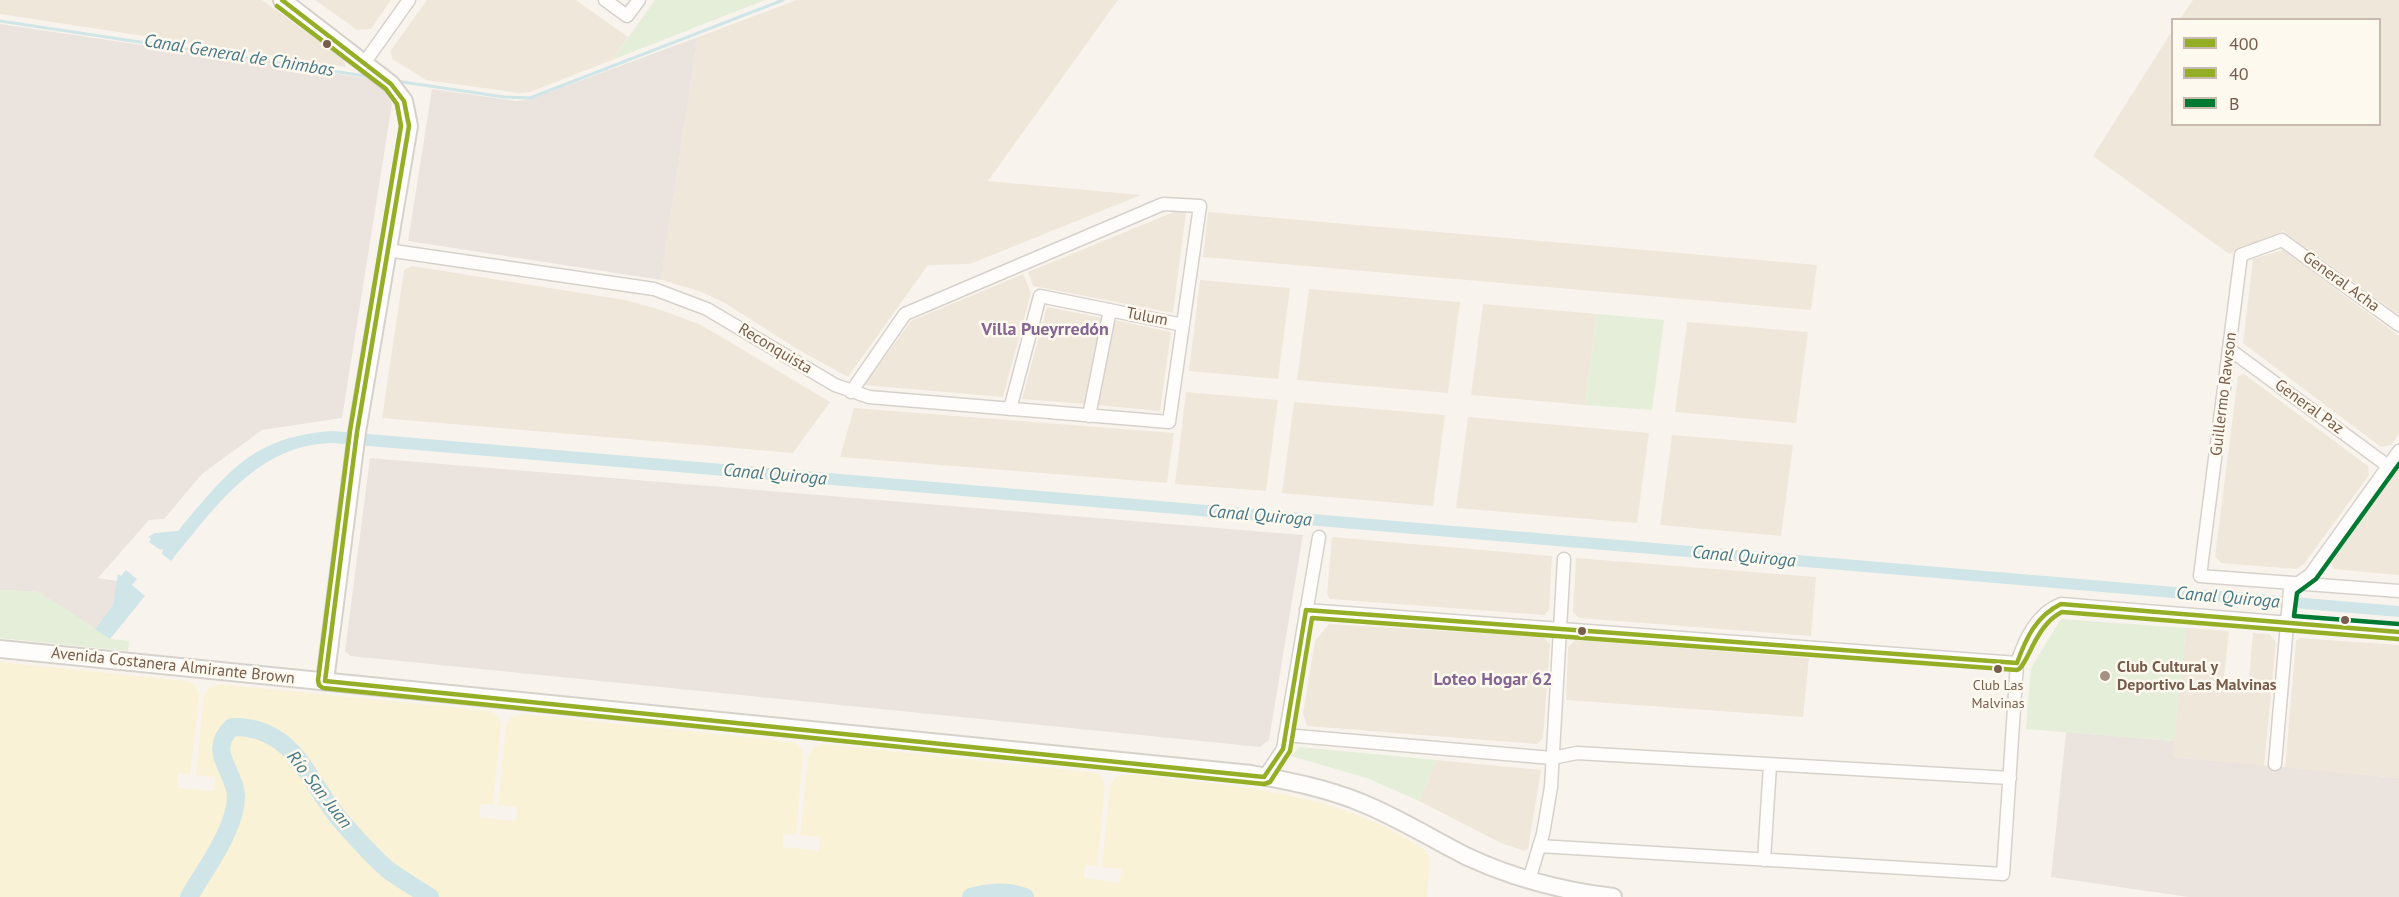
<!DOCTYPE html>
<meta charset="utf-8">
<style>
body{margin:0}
#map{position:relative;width:2399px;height:897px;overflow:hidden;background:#f8f4ed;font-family:"PT Sans",sans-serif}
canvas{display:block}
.legend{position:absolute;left:2171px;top:18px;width:210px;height:108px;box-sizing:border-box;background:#fef9ef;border:2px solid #c8bbae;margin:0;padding:8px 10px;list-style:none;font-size:18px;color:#765d4d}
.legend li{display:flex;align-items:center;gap:12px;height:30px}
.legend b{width:30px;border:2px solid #c8bbae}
</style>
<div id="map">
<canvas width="2399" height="897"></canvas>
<ul class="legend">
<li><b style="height:8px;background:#94af26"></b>400</li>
<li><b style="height:8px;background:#94af26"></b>40</li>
<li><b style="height:8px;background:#007a32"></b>B</li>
</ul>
</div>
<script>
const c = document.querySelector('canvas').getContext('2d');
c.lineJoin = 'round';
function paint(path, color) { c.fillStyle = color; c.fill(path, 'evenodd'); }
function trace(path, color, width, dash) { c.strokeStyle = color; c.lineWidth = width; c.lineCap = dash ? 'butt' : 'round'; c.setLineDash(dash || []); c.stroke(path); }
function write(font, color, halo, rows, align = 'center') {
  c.font = font + ' "PT Sans",sans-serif'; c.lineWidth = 5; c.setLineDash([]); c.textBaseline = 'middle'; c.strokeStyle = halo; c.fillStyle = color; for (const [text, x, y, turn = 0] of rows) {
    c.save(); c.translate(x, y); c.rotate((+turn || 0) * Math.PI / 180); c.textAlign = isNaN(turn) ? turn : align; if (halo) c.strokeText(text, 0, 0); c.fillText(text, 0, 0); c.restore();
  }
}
const residential = new Path2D(`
 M0 0H262L344 59 346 67 0 14Z
 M315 0H391L371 29 357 30Z
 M427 0H576L628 37 612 60 530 92 519 93 426 80 392 59 391 50Z
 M797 0H1118L988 181 1141 195 970 264 928 265 848 377 797 349 725 303 699 291 661 280 698 37Z
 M2193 0H2399V315L2283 231 2229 254 2093 156 2172 31V124H2380V20L2180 19Z
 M1176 211 1186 212 1173 313 1033 286 1028 272Z
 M1208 212 1530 240 1817 265 1811 310 1524 285 1203 257Z
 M2283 250 2399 336V434L2391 445 2381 447 2243 343 2253 259Z
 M412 266 625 300 658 309 699 324 720 336 830 402 793 453 382 418 404 270Z
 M1023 274 1031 293 1003 397 864 385 911 321Z
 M1200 280 1290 288 1278 379 1189 371Z
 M1309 289 1460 302 1448 393 1297 380Z
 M1483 304 1597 314 1585 405 1471 395Z
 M1047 307 1103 318 1085 404 1022 399Z
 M1114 320 1171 332 1160 411 1097 405Z
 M1687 322 1808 332 1796 423 1675 412Z
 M2244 374 2368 466 2369 475 2304 564 2296 569 2221 563 2215 556 2238 376Z
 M1186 392 1278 400 1266 491 1175 484Z
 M1294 402 1445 415 1433 506 1282 493Z
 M854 408 1174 433 1167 483 840 457Z
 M1468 417 1649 433 1637 523 1456 508Z
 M1672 435 1793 445 1781 536 1660 525Z
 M2399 465V575L2333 569 2331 562Z
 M1332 537 1552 556 1549 610 1544 615 1330 599 1327 594Z
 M1576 558 1816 577 1811 636 1579 618 1573 612Z
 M1329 624 1543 637 1550 644 1543 738 1537 744 1307 726 1303 714 1315 641Z
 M2186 628 2229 631 2223 688 2248 690 2253 633 2269 634 2276 642 2264 766 2172 757Z
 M2300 638 2399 645V778L2285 768 2296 641Z
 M1575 640 1809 658 1803 717 1566 700 1568 647Z
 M1436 760 1541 770 1528 849 1524 851 1501 843 1419 801Z`);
const industrial = new Path2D(`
 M0 24 379 80 392 104 342 418 262 430 202 474 164 519 149 520 98 578 118 581 113 605 95 629 38 592 0 590Z
 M698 37 661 280 408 241 432 89 516 101 531 99Z
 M370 458 1303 535 1269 740 1260 747 350 656 345 651Z
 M2066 732 2174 741 2173 757 2399 778V897H2188L2051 877Z`);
const green = new Path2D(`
 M655 0H765L612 60Z
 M1597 314 1664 320 1652 410 1585 405Z
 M0 590 38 592 69 611 110 639 129 641 128 651 0 638Z
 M2061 619 2186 628 2174 741 2026 729 2031 668Z
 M1300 747 1436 760 1419 801 1367 778 1291 756Z`);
const sand = new Path2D(`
 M0 662 187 681C196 684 199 690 199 698L190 775 178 773 177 788 214 791 215 777 196 775 204 695 210 687 219 684 491 711 496 715 501 723 493 805 480 804V818L516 821 517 807 498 805 506 726 511 717 522 714 795 742 801 748 803 756 796 835 783 834V847L819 851 820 837 800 835 808 757 815 746 823 744 1097 773 1102 777 1105 787 1097 866 1085 865 1084 878 1119 883 1122 869 1102 867 1110 787 1114 779 1119 776C1139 772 1164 779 1183 780 1268 789 1352 800 1425 850L1430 859 1427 897H0Z`);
const water = new Path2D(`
 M333 431 2399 606V617L333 443C257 444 214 509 171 561L162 554 163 549 160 550 149 542 151 539 148 537 155 533 178 531C226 474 252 436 333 431Z
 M126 570 137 579 132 585 145 596 110 639 95 629 113 605 118 574 121 576Z`);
const stream = new Path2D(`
 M0 21 372 77
 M396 81 504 97 530 98 783 0`);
const river = new Path2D(`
 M189 897C205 869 236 829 236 796 235 770 206 752 232 727 297 726 308 784 342 822 356 838 371 855 387 869 400 879 416 888 430 897
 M971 897C991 892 1005 890 1025 897`);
const minor = new Path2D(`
 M605 0 627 16 639 0
 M365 62 409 0
 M387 250 654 289 707 309 835 385 869 397 1169 422 1200 206 1163 204 905 314 851 392
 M2399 325 2282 240 2241 255 2200 576 2399 591
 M2229 349 2388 466
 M1010 409 1040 296 1183 325
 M1089 416 1110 310
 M1306 610 2017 663
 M1285 735 1552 758 1577 753 2010 778
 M2275 764 2290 589 2310 575 2399 451
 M1264 777 1283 749 1319 537
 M1539 846 2003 874 2017 663C2025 639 2037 613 2061 604L2399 632
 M1764 860 1770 765
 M1529 880 1543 834 1551 787 1564 559`);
const secondary = new Path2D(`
 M282 0 391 84 404 101 409 126 357 432 325 681
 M0 649 1251 774C1288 781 1326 788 1362 803 1399 818 1432 839 1468 857 1513 878 1564 891 1613 897`);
const bus1 = new Path2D(`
 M282 0 391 84 404 101 409 126 357 432 325 681
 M1306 610 2017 663
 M2017 663C2026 638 2036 616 2061 604L2399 632
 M325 681 1264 777
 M1264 777 1283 749 1306 610`);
const bus2 = new Path2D(`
 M277 6 386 89 397 104 401 126 350 431 318 680 319 685 323 688 1264 784 1270 782 1290 751 1312 618 2017 670C2028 666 2035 625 2062 612L2398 639`);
const bus3 = new Path2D(`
 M2399 464 2316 579 2297 593 2294 616 2399 624`);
const markers = [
 [327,44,5,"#765d4d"],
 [2345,620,5,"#765d4d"],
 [1582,631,5,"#765d4d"],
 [1998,669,5,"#765d4d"],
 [2105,676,6,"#a49285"]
];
const busNames = [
 ["Club Las",1998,686],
 ["Malvinas",1998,704]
];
const streetNames = [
 ["General Acha",2341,282,36],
 ["Tulum",1147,317,11],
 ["Reconquista",775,349,31],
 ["Guillermo Rawson",2224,394,-83],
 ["General Paz",2309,407,36],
 ["Avenida Costanera Almirante Brown",173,666,6]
];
const poiNames = [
 ["Club Cultural y",2117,667],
 ["Deportivo Las Malvinas",2117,685]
];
const waterNames = [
 ["Canal General de Chimbas",239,56,9],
 ["Canal Quiroga",775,475,5],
 ["Canal Quiroga",1260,516,5],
 ["Canal Quiroga",1744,557,5],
 ["Canal Quiroga",2228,598,5],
 ["Río San Juan",319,790,52]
];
const neighbourhoodNames = [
 ["Villa Pueyrredón",1045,330],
 ["Loteo Hogar 62",1493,680]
];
paint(residential, '#f0e7db');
paint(industrial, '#ebe4de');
paint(green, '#e4eed8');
paint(sand, '#f9f2d7');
paint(water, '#cfe5e7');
trace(stream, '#cfe5e7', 3);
trace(river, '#cfe5e7', 18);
trace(minor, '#d7d1cb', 15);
trace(secondary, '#d7d1cb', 20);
trace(minor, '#fefdfc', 12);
trace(secondary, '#fefdfc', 16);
trace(bus1, '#94af26', 4.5);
trace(bus2, '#94af26', 4.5);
trace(bus3, '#007a32', 4.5);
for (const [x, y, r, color] of markers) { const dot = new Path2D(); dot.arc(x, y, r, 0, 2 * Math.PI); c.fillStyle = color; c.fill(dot); trace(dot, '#fef9ef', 2); }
write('14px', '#765d4d', '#fef9ef', busNames);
write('16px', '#765d4d', '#fef9ef', streetNames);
write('bold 16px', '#765d4d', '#fef9ef', poiNames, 'left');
write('italic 18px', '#477a88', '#fef9ef', waterNames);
write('bold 18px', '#856591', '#fef9ef', neighbourhoodNames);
</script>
